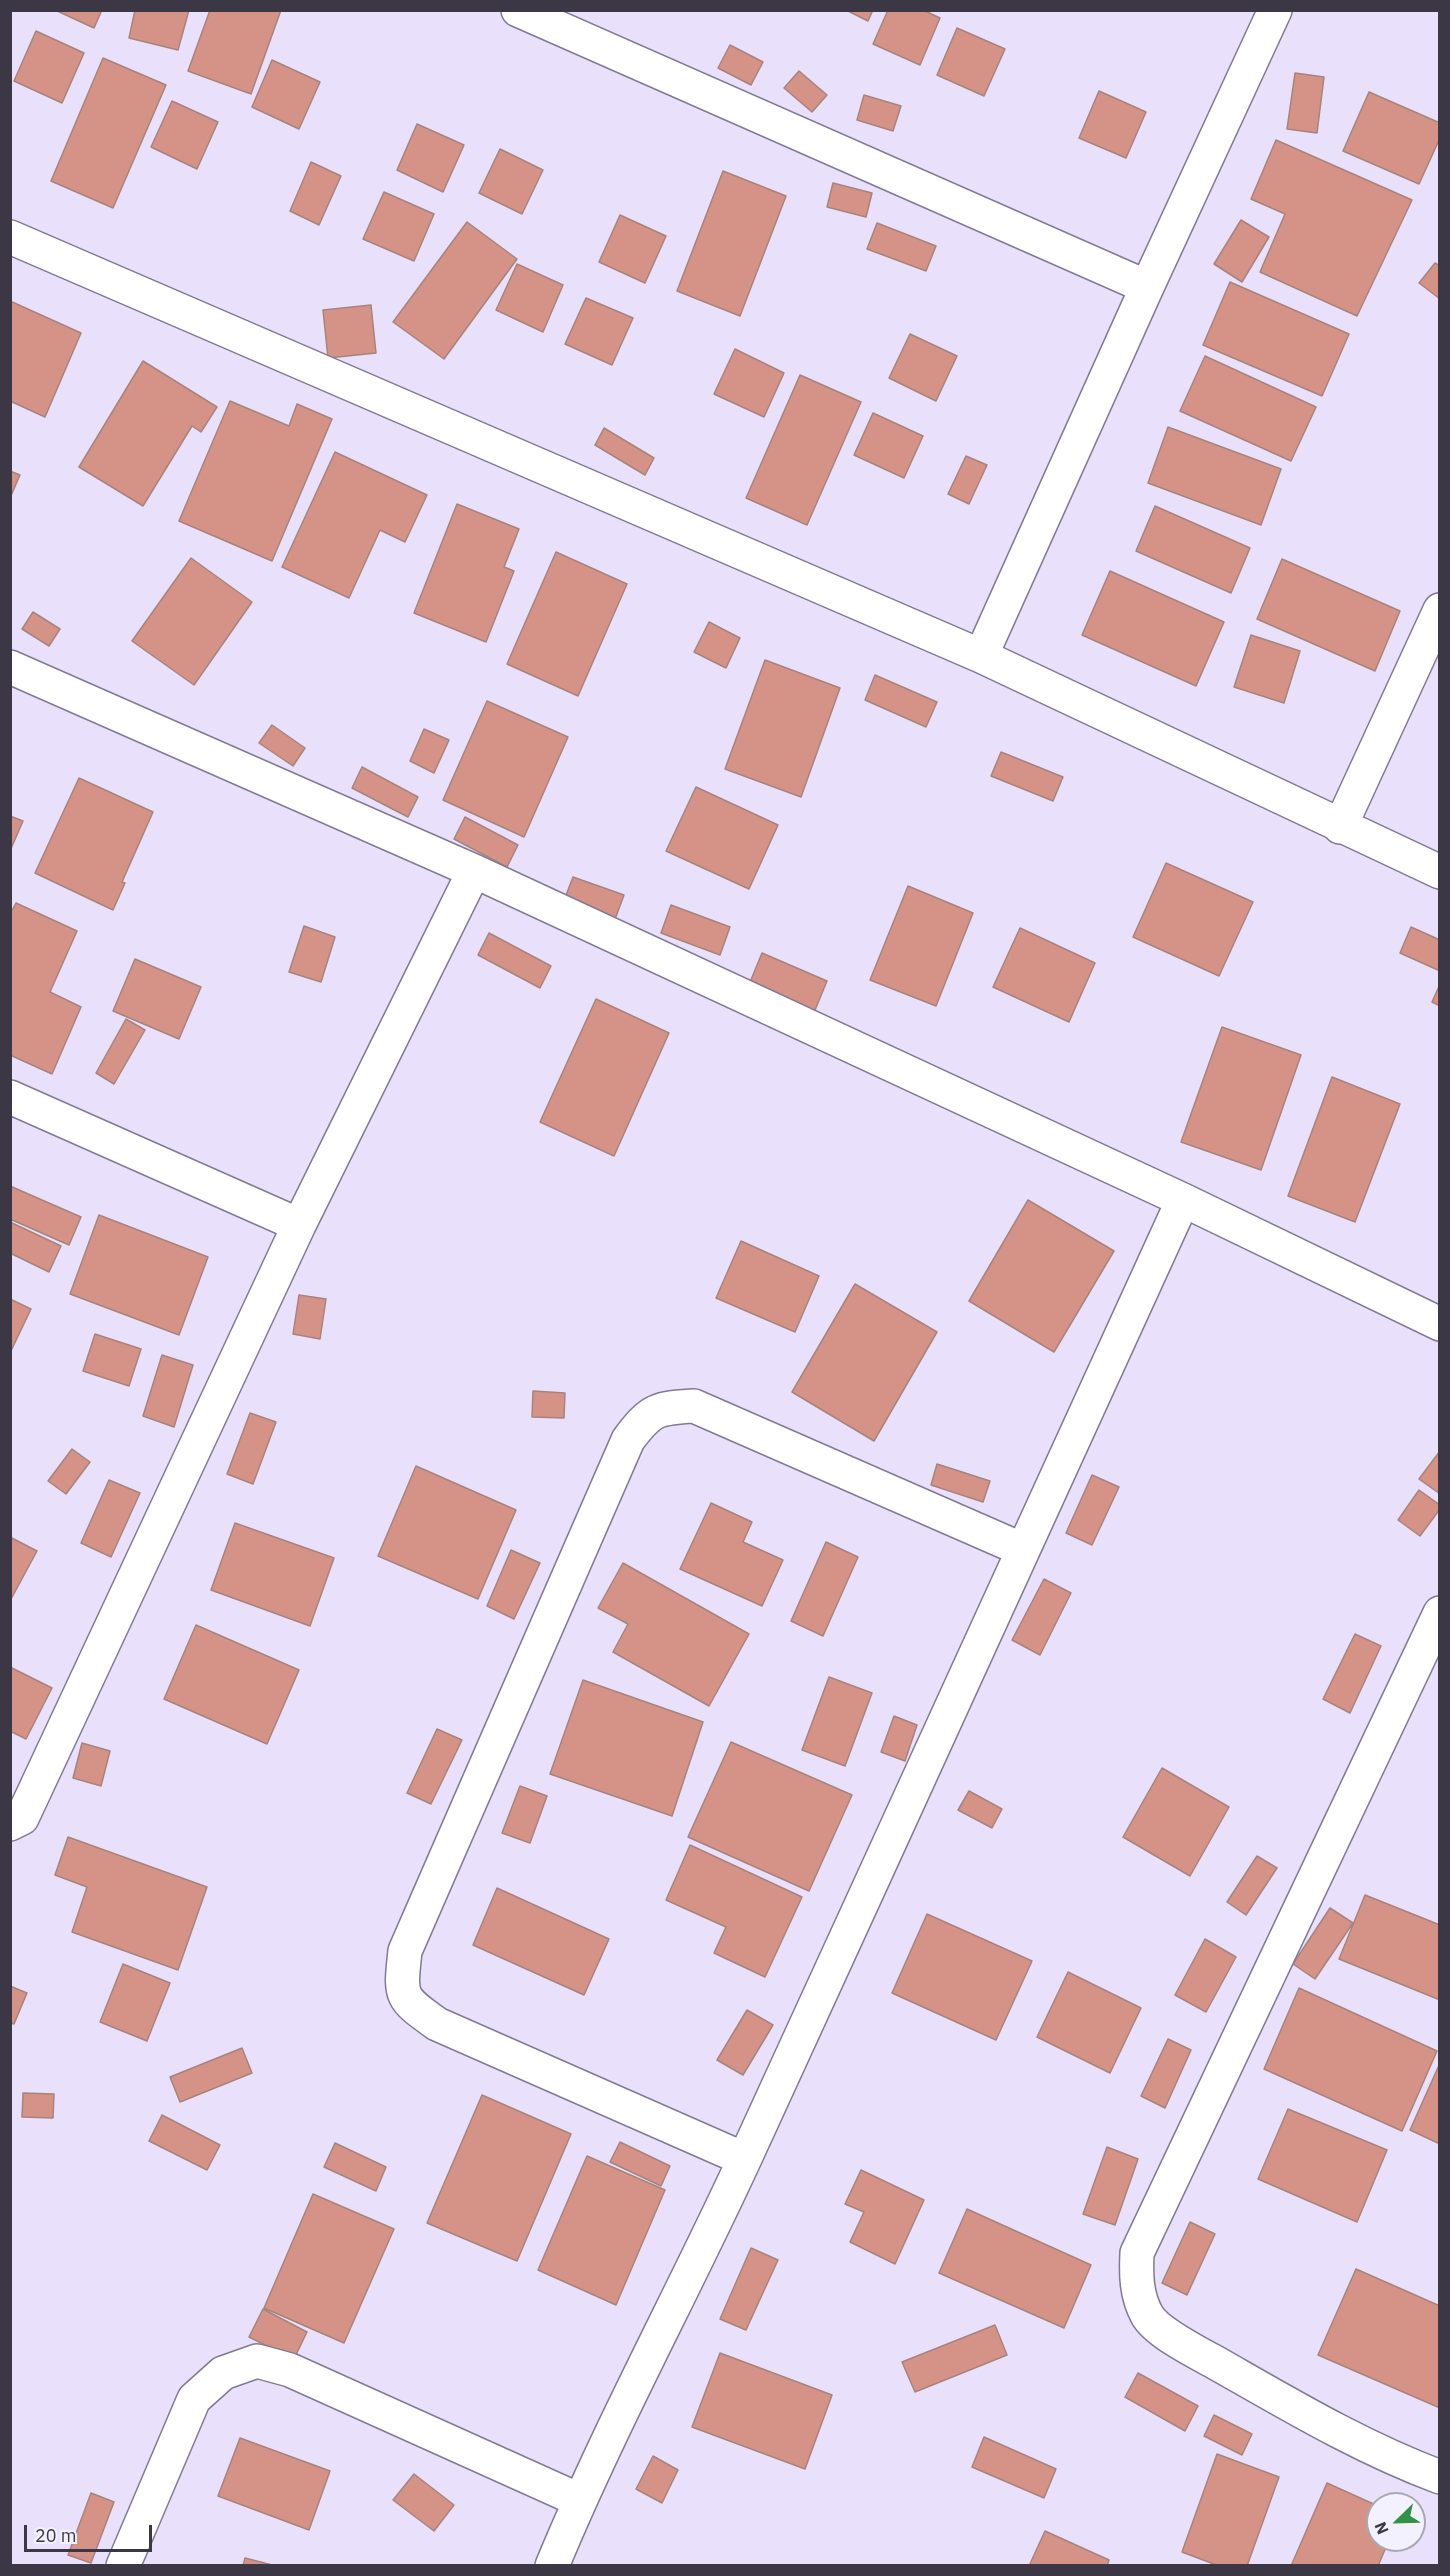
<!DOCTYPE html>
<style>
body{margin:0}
#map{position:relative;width:1450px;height:2576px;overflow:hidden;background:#e9e1fb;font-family:"IBM Plex Sans",sans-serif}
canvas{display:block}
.frame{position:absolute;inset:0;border:12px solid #3b3744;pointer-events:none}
.north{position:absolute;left:1366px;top:2492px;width:60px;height:60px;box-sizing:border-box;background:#f4f1fe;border:2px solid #aaa7b4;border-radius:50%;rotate:247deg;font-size:16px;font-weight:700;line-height:24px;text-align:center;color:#3b3744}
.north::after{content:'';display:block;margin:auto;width:21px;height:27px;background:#319246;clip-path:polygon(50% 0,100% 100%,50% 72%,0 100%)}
.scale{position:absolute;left:24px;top:2525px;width:128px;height:27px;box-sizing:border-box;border:3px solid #3b3744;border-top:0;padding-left:8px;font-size:18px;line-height:21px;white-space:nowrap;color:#3b3744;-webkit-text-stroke:4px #f4f1fe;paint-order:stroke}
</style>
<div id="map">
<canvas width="1450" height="2576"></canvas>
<div class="frame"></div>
<div class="north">N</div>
<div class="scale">20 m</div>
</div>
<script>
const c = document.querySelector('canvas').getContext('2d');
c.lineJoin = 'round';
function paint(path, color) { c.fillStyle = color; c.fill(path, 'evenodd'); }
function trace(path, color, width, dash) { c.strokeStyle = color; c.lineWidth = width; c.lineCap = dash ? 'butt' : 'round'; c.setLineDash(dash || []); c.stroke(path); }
const building = new Path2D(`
 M55 10H102L94 28Z
 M135 10H189L178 50 129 38Z
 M210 10H281L251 94 188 71Z
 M846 10H873L868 21Z
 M888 10H923L940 18 920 65 873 44Z
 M957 28 1005 49 984 96 937 75Z
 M36 31 84 53 62 103 14 81Z
 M730 45 763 62 751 85 718 68Z
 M103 58 166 85 113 208 51 181Z
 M272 60 320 82 299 129 252 107Z
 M799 71 827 95 812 112 784 88Z
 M1295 73 1324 77 1317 133 1287 129Z
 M1099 91 1146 112 1126 158 1079 138Z
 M1369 92 1440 123V138L1419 184 1343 151Z
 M864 95 901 106 893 131 857 120Z
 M172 101 218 122 197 169 151 147Z
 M417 124 464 145 443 192 397 170Z
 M1276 140 1412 200 1357 316 1260 272 1285 214 1251 199Z
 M500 149 543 170 522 214 479 193Z
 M311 162 341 176 319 225 290 211Z
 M723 171 786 196 740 316 677 291Z
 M833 183 872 193 866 217 827 207Z
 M384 192 434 214 414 261 363 239Z
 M620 215 666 236 645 283 599 262Z
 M1241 220 1269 237 1242 282 1214 264Z
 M467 222 517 259 444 359 393 322Z
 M877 223 936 246 926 271 867 249Z
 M1435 263 1440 266V299L1419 283Z
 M517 264 563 285 543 332 496 310Z
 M1230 282 1349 334 1322 396 1203 345Z
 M586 298 633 318 612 365 565 344Z
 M10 301 81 333 45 417 10 401Z
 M371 305 376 353 328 358 323 310Z
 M910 334 957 356 936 401 889 378Z
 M735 349 784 373 764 417 714 394Z
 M1205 356 1316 407 1291 461 1180 411Z
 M143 361 217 407 201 432 192 426 143 506 79 467Z
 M800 375 861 402 807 525 746 498Z
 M230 401 289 426 297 404 332 419 272 561 179 521Z
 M873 413 923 436 904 478 854 455Z
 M1168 427 1281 469 1261 525 1148 483Z
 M604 428 654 458 645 475 595 445Z
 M335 452 427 495 405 542 380 530 349 598 282 567Z
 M966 456 987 465 969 504 948 494Z
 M10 471 20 475 10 498Z
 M457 504 519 529 504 567 514 571 486 642 414 613Z
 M1155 506 1250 548 1231 593 1136 551Z
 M556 552 627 584 578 696 507 664Z
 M191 558 252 602 194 685 132 641Z
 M1282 559 1400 611 1375 671 1257 619Z
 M1110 571 1224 622 1196 686 1082 635Z
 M33 612 60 629 49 646 22 629Z
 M709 622 740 638 726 668 694 652Z
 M1251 635 1300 651 1284 703 1234 687Z
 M765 660 840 688 801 797 725 769Z
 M875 675 937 702 926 727 865 700Z
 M487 701 568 737 524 837 443 800Z
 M272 725 305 748 293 766 259 743Z
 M424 729 449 740 434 773 410 761Z
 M1001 752 1063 777 1053 801 991 776Z
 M362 767 418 797 408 817 352 788Z
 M79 778 153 812 122 882 125 883 113 910 35 873Z
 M696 787 778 825 749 889 666 851Z
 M10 816 23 821 10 851Z
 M465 817 518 845 507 867 454 839Z
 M1166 863 1253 902 1219 976 1133 937Z
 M573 877 624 895 614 922 563 903Z
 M908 886 973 913 936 1006 870 980Z
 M16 903 77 931 50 992 81 1007 52 1074 10 1055V914Z
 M671 905 730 927 720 955 661 933Z
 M304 926 335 937 321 982 289 972Z
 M1411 927 1440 940V971L1400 953Z
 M1020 928 1095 963 1069 1022 993 987Z
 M489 933 551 966 540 988 478 955Z
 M762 953 827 981 813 1015 748 987Z
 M135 959 201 987 179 1039 113 1011Z
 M1440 984V1006L1432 1002Z
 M596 999 669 1033 614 1156 540 1122Z
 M126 1019 145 1030 114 1084 96 1073Z
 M1222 1027 1301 1055 1261 1170 1181 1142Z
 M1332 1077 1400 1104 1355 1222 1288 1196Z
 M10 1186 81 1217 69 1245 10 1219Z
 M1028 1200 1114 1251 1054 1352 969 1301Z
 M99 1215 208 1257 179 1335 70 1294Z
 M10 1222 61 1246 49 1272 10 1253Z
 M741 1241 819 1276 795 1332 716 1298Z
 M855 1284 937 1332 874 1441 792 1392Z
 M299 1295 326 1299 320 1339 293 1334Z
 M10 1299 31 1309 10 1353Z
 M95 1334 141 1349 129 1386 83 1371Z
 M162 1355 193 1365 174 1427 143 1416Z
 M533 1391 565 1393 564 1418 532 1417Z
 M250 1413 276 1422 253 1484 227 1474Z
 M72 1449 90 1462 66 1494 48 1481Z
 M1440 1451V1494L1419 1479Z
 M937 1464 990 1481 983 1502 931 1485Z
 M416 1466 516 1510 478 1599 378 1556Z
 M1092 1475 1119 1487 1092 1545 1066 1533Z
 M109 1480 140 1493 111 1557 81 1543Z
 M1419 1490 1440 1505V1509L1420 1536 1398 1520Z
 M711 1503 752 1522 743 1542 783 1560 762 1606 680 1569Z
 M235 1523 334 1558 310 1626 211 1590Z
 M10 1537 37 1551 10 1601Z
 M826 1542 858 1557 823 1636 791 1621Z
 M511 1550 540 1563 514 1619 487 1606Z
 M623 1563 749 1634 709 1706 613 1652 628 1624 598 1608Z
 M1044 1579 1071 1593 1040 1655 1012 1640Z
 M196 1625 299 1670 267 1744 164 1699Z
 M1355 1634 1381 1646 1350 1713 1323 1699Z
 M10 1667 52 1688 26 1739 10 1731Z
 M829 1677 872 1693 845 1766 802 1750Z
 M583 1680 703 1722 672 1816 550 1774Z
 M894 1716 917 1725 905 1761 881 1752Z
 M437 1729 462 1740 431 1804 407 1793Z
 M731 1742 852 1795 809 1891 688 1837Z
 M82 1743 110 1751 101 1786 73 1778Z
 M1162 1768 1229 1807 1190 1876 1123 1837Z
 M520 1786 547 1796 530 1843 502 1833Z
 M969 1791 1002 1809 992 1828 958 1810Z
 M68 1837 207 1887 178 1970 72 1932 87 1887 55 1875Z
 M690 1845 802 1897 765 1977 714 1953 726 1927 666 1900Z
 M1257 1856 1277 1868 1246 1915 1227 1902Z
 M497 1888 609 1939 584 1995 473 1945Z
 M1365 1895 1440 1925V2000L1339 1959Z
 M1330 1908 1353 1923 1315 1979 1293 1964Z
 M927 1914 1032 1961 996 2040 892 1993Z
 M1205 1939 1236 1957 1206 2012 1175 1995Z
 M123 1964 170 1983 147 2041 100 2022Z
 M1068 1972 1141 2008 1110 2073 1037 2037Z
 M10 1986 27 1993 14 2024 10 2023Z
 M1299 1988 1437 2051 1402 2131 1264 2069Z
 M747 2010 773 2025 743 2075 717 2060Z
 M1168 2039 1191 2050 1165 2108 1141 2096Z
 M242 2048 252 2073 180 2102 170 2077Z
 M1440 2063V2144L1410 2130Z
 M23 2093 54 2094 53 2118 22 2117Z
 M482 2095 571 2134 517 2261 427 2223Z
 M1288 2109 1387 2150 1357 2222 1258 2179Z
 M162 2115 220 2145 207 2170 149 2141Z
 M620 2142 670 2166 661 2186 610 2162Z
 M335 2143 386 2167 376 2191 324 2167Z
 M1107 2147 1138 2159 1115 2225 1083 2214Z
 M587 2156 665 2190 616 2305 538 2270Z
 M861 2170 924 2200 895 2264 850 2242 864 2212 845 2204Z
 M313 2194 394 2229 344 2343 264 2308Z
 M967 2209 1091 2265 1064 2328 939 2273Z
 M1190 2222 1215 2234 1187 2295 1162 2283Z
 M751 2248 778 2260 746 2330 720 2319Z
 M1356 2269 1440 2306V2408L1318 2355Z
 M263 2309 307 2332 294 2359 249 2337Z
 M995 2325 1007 2355 915 2392 902 2362Z
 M720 2353 832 2395 805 2469 692 2427Z
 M1138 2373 1198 2406 1185 2431 1125 2397Z
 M1214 2415 1252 2434 1242 2455 1204 2436Z
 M984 2437 1056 2469 1044 2498 972 2467Z
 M240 2438 330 2471 309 2530 218 2496Z
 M1217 2454 1279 2477 1247 2566H1219L1182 2552Z
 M653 2456 678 2470 662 2503 636 2489Z
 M414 2474 454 2505 434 2531 393 2500Z
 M1327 2483 1378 2506V2540H1389L1378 2566H1291Z
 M91 2493 114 2502 91 2563 68 2555Z
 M1045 2531 1109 2560 1107 2566H1029Z
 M245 2558 276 2566H243Z`);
const minor = new Path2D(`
 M518 10 1147 287
 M10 237 981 656 1440 872
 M981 656 1147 287 1275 10
 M10 667 474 871 1183 1200 1440 1324
 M1340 827 1440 610
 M10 1097 299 1225
 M1440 1613 1137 2253C1136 2274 1136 2295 1147 2315 1157 2333 1200 2354 1218 2364 1290 2405 1362 2448 1440 2477
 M10 1824 22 1818 299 1225 474 871
 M744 2159 437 2024C399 1997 400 1997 405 1951L628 1440C651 1409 657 1408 694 1406L1021 1549
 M123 2566 194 2399 223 2373 257 2361 290 2370 579 2500
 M552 2566C610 2426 683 2293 746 2156 893 1838 1035 1518 1183 1200`);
paint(building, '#d59387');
trace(building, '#a7837c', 1.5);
trace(minor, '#827996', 36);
trace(minor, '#fff', 33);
</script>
